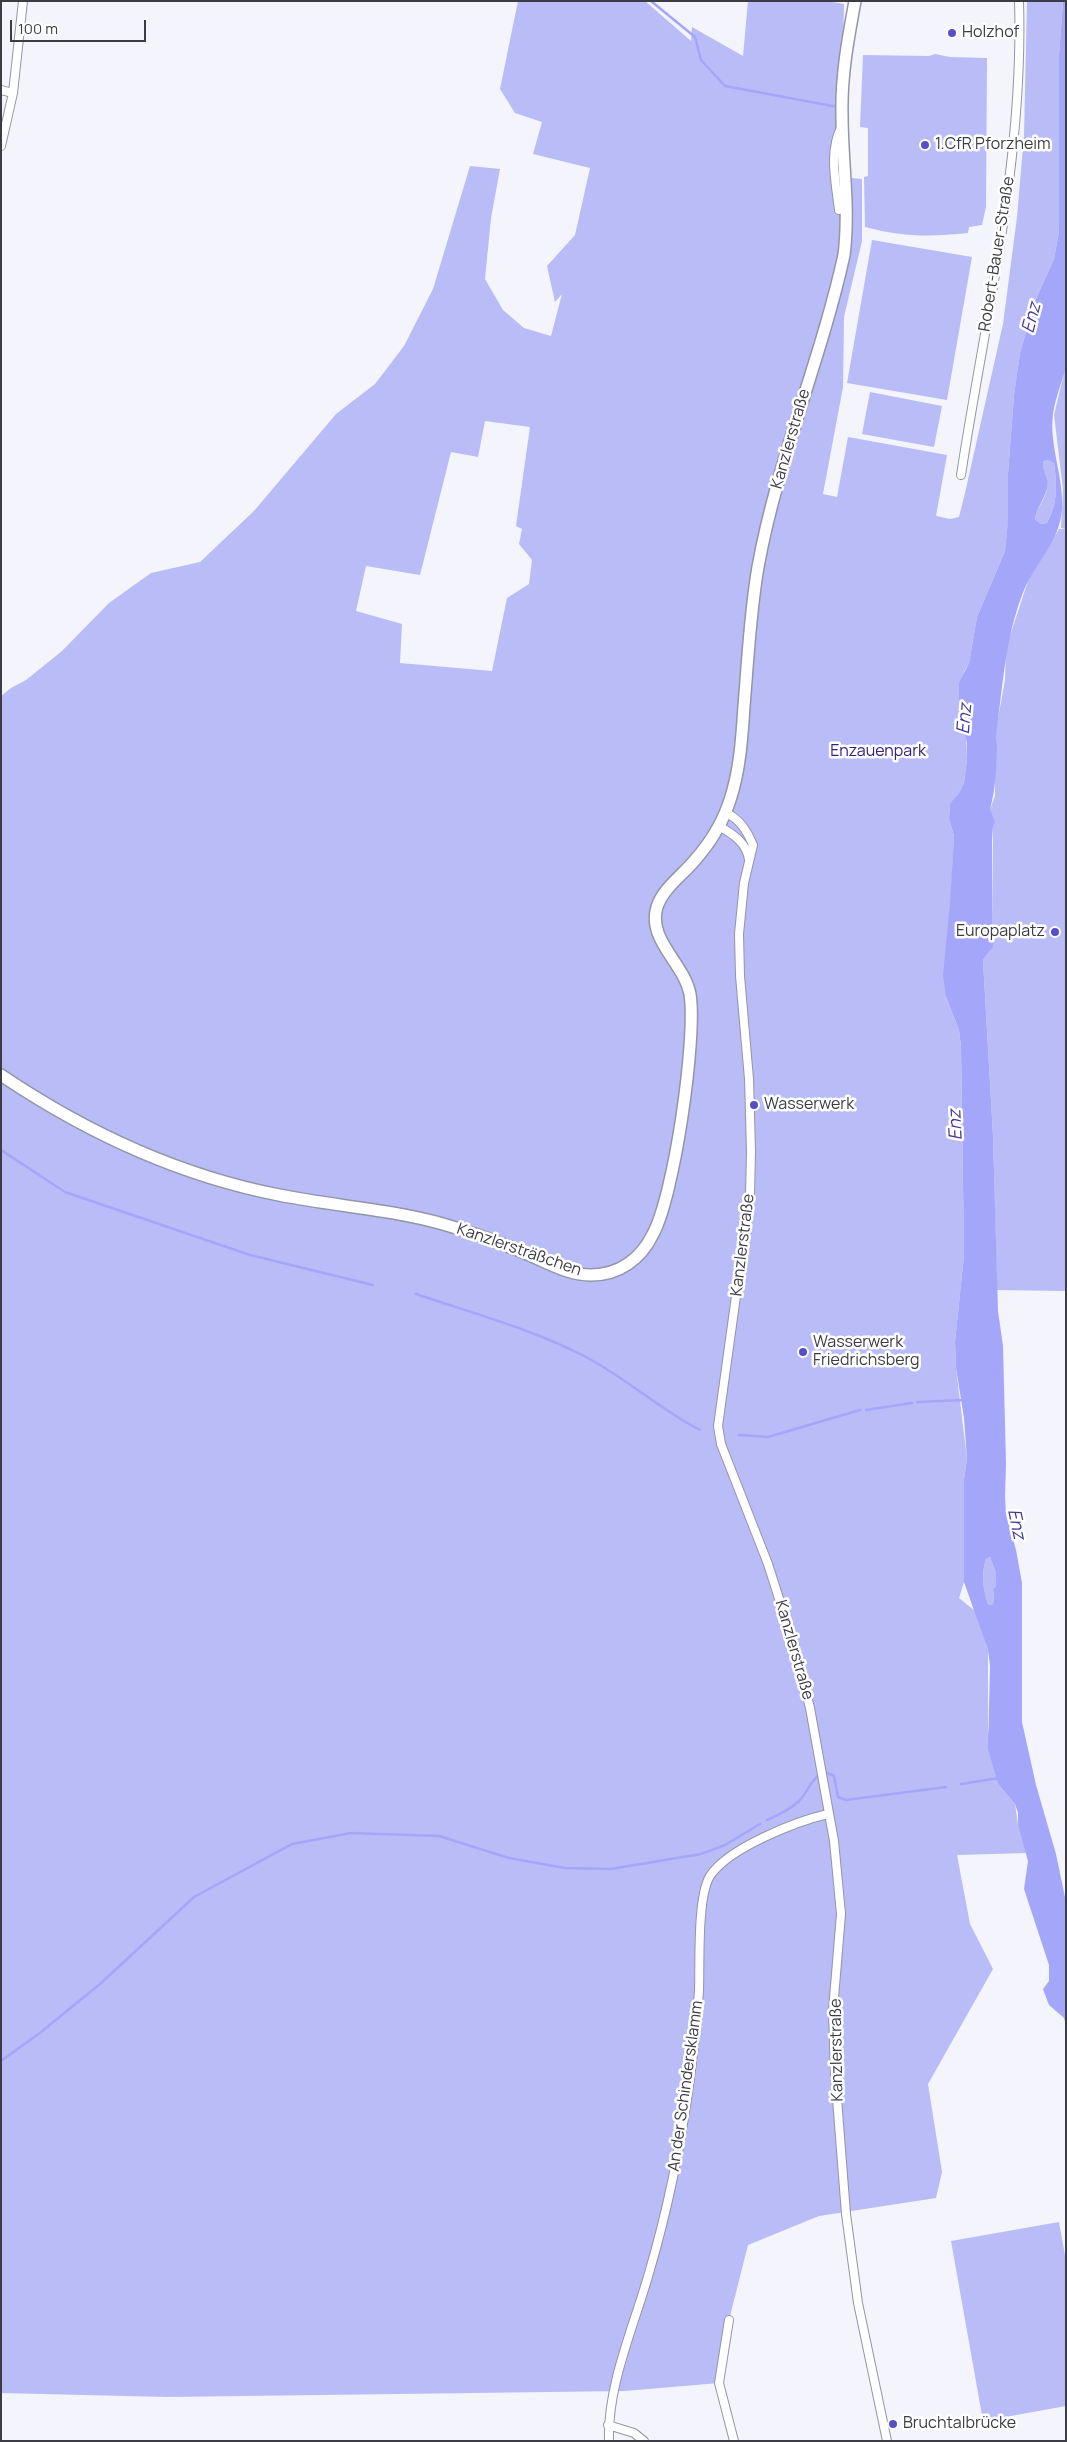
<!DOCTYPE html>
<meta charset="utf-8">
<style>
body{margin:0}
#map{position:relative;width:1067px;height:2442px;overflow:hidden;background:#f3f4fc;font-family:Manrope,sans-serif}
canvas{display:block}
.frame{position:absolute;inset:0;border:2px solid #3c3c45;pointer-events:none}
.scale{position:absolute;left:10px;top:20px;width:136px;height:22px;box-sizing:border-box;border:2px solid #3c3c45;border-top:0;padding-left:6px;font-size:15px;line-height:18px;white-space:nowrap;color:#3c3c45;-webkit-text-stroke:4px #fff;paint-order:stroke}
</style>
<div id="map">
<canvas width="1067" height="2442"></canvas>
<div class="frame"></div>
<div class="scale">100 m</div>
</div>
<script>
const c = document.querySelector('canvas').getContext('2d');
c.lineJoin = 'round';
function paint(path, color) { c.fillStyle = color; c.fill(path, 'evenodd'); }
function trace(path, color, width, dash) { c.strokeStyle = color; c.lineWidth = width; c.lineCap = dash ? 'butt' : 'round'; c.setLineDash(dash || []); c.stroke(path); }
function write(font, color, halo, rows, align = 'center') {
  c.font = font + ' Manrope,sans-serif'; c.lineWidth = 5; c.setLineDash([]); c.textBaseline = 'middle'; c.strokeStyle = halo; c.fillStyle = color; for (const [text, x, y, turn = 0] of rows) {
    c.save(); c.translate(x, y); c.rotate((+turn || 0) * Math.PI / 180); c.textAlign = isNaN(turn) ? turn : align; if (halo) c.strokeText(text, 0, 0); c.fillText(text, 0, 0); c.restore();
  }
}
const green = new Path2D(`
 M518 1H645L691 41 692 27 743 56 748 1H826L844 4 843 51 835 120 840 177 862 179V241L844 317 843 387 823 494 837 497 848 437 947 455 936 516 950 519 959 517 965 493 1003 324 1017 217 1024 135 1027 1H1063L1059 55V231L1054 259 1035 301 1020 353 1014 395 1008 474V523L1005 551 977 617 969 663 964 672 967 759 964 783 959 793 950 803 949 819 954 836 946 997 959 1030 961 1047 964 1255 955 1342 956 1368 967 1459 964 1479V1582L959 1598 975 1611 988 1650V1728L995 1773 998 1784 1015 1804 1018 1825 1027 1853 957 1855 970 1924 993 1969 928 2084 942 2172 936 2198 819 2216 748 2245 729 2320 719 2383 625 2391 167 2397 1 2393V696L11 688 26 680 62 651 109 603 151 573 200 562 254 511 336 414 375 384 404 346 433 289 470 166 500 169 491 218 485 279 503 310 524 328 551 336 562 294 555 302 547 266 575 235 590 168 533 154 542 122 515 113 500 89ZM485 421 530 427 516 526 522 529 519 544 532 560 529 584 507 598 492 671 400 663 402 624 356 611 366 566 420 575 451 452 478 457Z
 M935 54 950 57 987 58 986 207 982 225 969 227 968 233C930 237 903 237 865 227L864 177 868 176V128L860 127 863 55 929 56Z
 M872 240 972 257 947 400 847 383Z
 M1066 365V529L1061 528 1063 489 1054 415Z
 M870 392 942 406 934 447 862 434Z
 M1047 460 1054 463C1057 486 1058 502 1047 523L1041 524 1035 519C1037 508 1045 499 1047 489 1049 480 1042 470 1043 462Z
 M1059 529H1066V1291L997 1290 993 1136 983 960 990 951 993 938V826L990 809 995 796V735L1005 680 1006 648 1029 578Z
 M990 1557 996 1573V1586L993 1589 994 1601 992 1605 988 1604C983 1589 981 1574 986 1559Z
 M1059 2222 1066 2261V2406L983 2421 951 2241Z`);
const water = new Path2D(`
 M1063 1H1066V367C1062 382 1055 399 1053 414 1049 446 1064 477 1062 509 1060 541 1036 562 1024 590 1005 637 1003 686 996 735 995 738 997 742 997 746 996 768 996 788 990 809L995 822 993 826 992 840 993 947 983 960 993 1136 998 1311 1003 1346 1006 1463 1005 1496 1006 1514 1016 1550 1022 1583V1722L1036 1785 1056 1854 1066 1902V2025L1064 2018 1049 2005 1043 1989 1049 1981V1965L1024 1889 1028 1861 1018 1825V1813L1015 1804 998 1784 988 1749 990 1666 988 1650 964 1582V1479L967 1459 964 1418 956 1368 955 1342 964 1255 961 1047 959 1030 946 997 943 975 950 903 954 836 949 819 950 803 959 793 964 783 967 759V743L959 710V683L969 663 977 617 1005 551 1008 520V474L1014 395 1020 353 1035 301 1054 259 1059 231V55ZM1047 460 1054 463C1057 486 1058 502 1047 523L1041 524 1035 519C1037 508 1044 499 1047 489 1050 479 1042 471 1043 462ZM990 1557 996 1573V1586L993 1589 994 1601 992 1605 988 1604C983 1589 981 1574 986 1559Z`);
const stream = new Path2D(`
 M651 1 695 37 701 60 725 86 838 107
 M1 1150 65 1192 250 1255 373 1285
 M416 1294C472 1313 532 1329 584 1356 625 1377 659 1409 700 1430
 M917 1402 963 1400
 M866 1410 912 1403
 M739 1435 768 1437 860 1410
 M827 1773 834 1776 838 1797 846 1800 946 1787
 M961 1784 999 1778
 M767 1820C778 1815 790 1810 799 1801 807 1793 810 1782 819 1775
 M1 2061 41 2032 100 1984 194 1897 292 1844 351 1833 439 1836 509 1858 565 1868 611 1869 701 1854 725 1845 760 1824`);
const street = new Path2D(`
 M1 90 13 93
 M1 146 13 93 23 1
 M839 210C836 183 828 151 842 126
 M961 475C985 318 1024 161 1019 1
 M726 813C740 819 747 831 753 845L744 883 739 934 740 976 749 1079 751 1151 750 1195 718 1426 721 1444 768 1564 796 1652 810 1708 834 1841 841 1914 833 2010 835 2073 846 2214 858 2303 887 2441
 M719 826C733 834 747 843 749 860
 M729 2320 719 2383 734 2441
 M608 2425 634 2433 644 2441
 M609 2441C607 2386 634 2326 649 2273 668 2209 681 2144 690 2078 694 2049 697 2020 699 1991 700 1963 697 1897 710 1876 728 1848 797 1821 828 1814`);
const secondary = new Path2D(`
 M1 1075C87 1133 177 1175 279 1195 334 1206 389 1209 443 1224 471 1232 498 1242 525 1253 546 1262 568 1275 591 1275 619 1275 641 1259 653 1234 674 1196 697 1038 690 994 684 963 647 940 657 907 663 888 683 875 695 860 710 843 723 822 730 800 740 770 742 737 744 706 748 659 750 613 758 567 777 461 821 360 844 255 850 208 842 162 842 115 841 76 848 39 855 1`);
const markers = [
 [952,33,5,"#5a4ec6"],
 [925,145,5,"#5a4ec6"],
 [1055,932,5,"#5a4ec6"],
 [754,1105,5,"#5a4ec6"],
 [803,1352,5,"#5a4ec6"],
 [893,2424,5,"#5a4ec6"]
];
const poiNames = [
 ["Holzhof",962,33],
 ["1.CfR Pforzheim",935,145],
 ["Europaplatz",1045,932,"right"],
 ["Wasserwerk",764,1105],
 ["Wasserwerk",813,1343],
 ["Friedrichsberg",813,1361],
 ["Bruchtalbrücke",903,2424]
];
const streetNames = [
 ["Robert-Bauer-Straße",997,254,-81],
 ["Kanzlerstraße",791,439,-74],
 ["Kanzlerstraße",743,1245,-83],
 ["Kanzlersträßchen",519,1250,19],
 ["Kanzlerstraße",794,1650,74],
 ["Kanzlerstraße",837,2050,-91],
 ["An der Schindersklamm",686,2086,-82]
];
const parkNames = [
 ["Enzauenpark",878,752]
];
const waterNames = [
 ["Enz",1032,318,-75],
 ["Enz",965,719,-85],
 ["Enz",956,1125,-93],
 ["Enz",1016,1524,78]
];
paint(green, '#b9bcf7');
paint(water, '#a4a6fa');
trace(stream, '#a4a6fa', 2.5);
trace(street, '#9395a9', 10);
trace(secondary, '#9395a9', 14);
trace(street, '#fff', 8);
trace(secondary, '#fff', 11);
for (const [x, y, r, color] of markers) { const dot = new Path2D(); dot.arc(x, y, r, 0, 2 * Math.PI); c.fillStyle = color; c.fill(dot); trace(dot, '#fff', 2); }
write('16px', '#3c3c45', '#fff', poiNames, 'left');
write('16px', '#3c3c45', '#fff', streetNames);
write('16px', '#322282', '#fff', parkNames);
write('italic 18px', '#423898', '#fff', waterNames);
</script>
